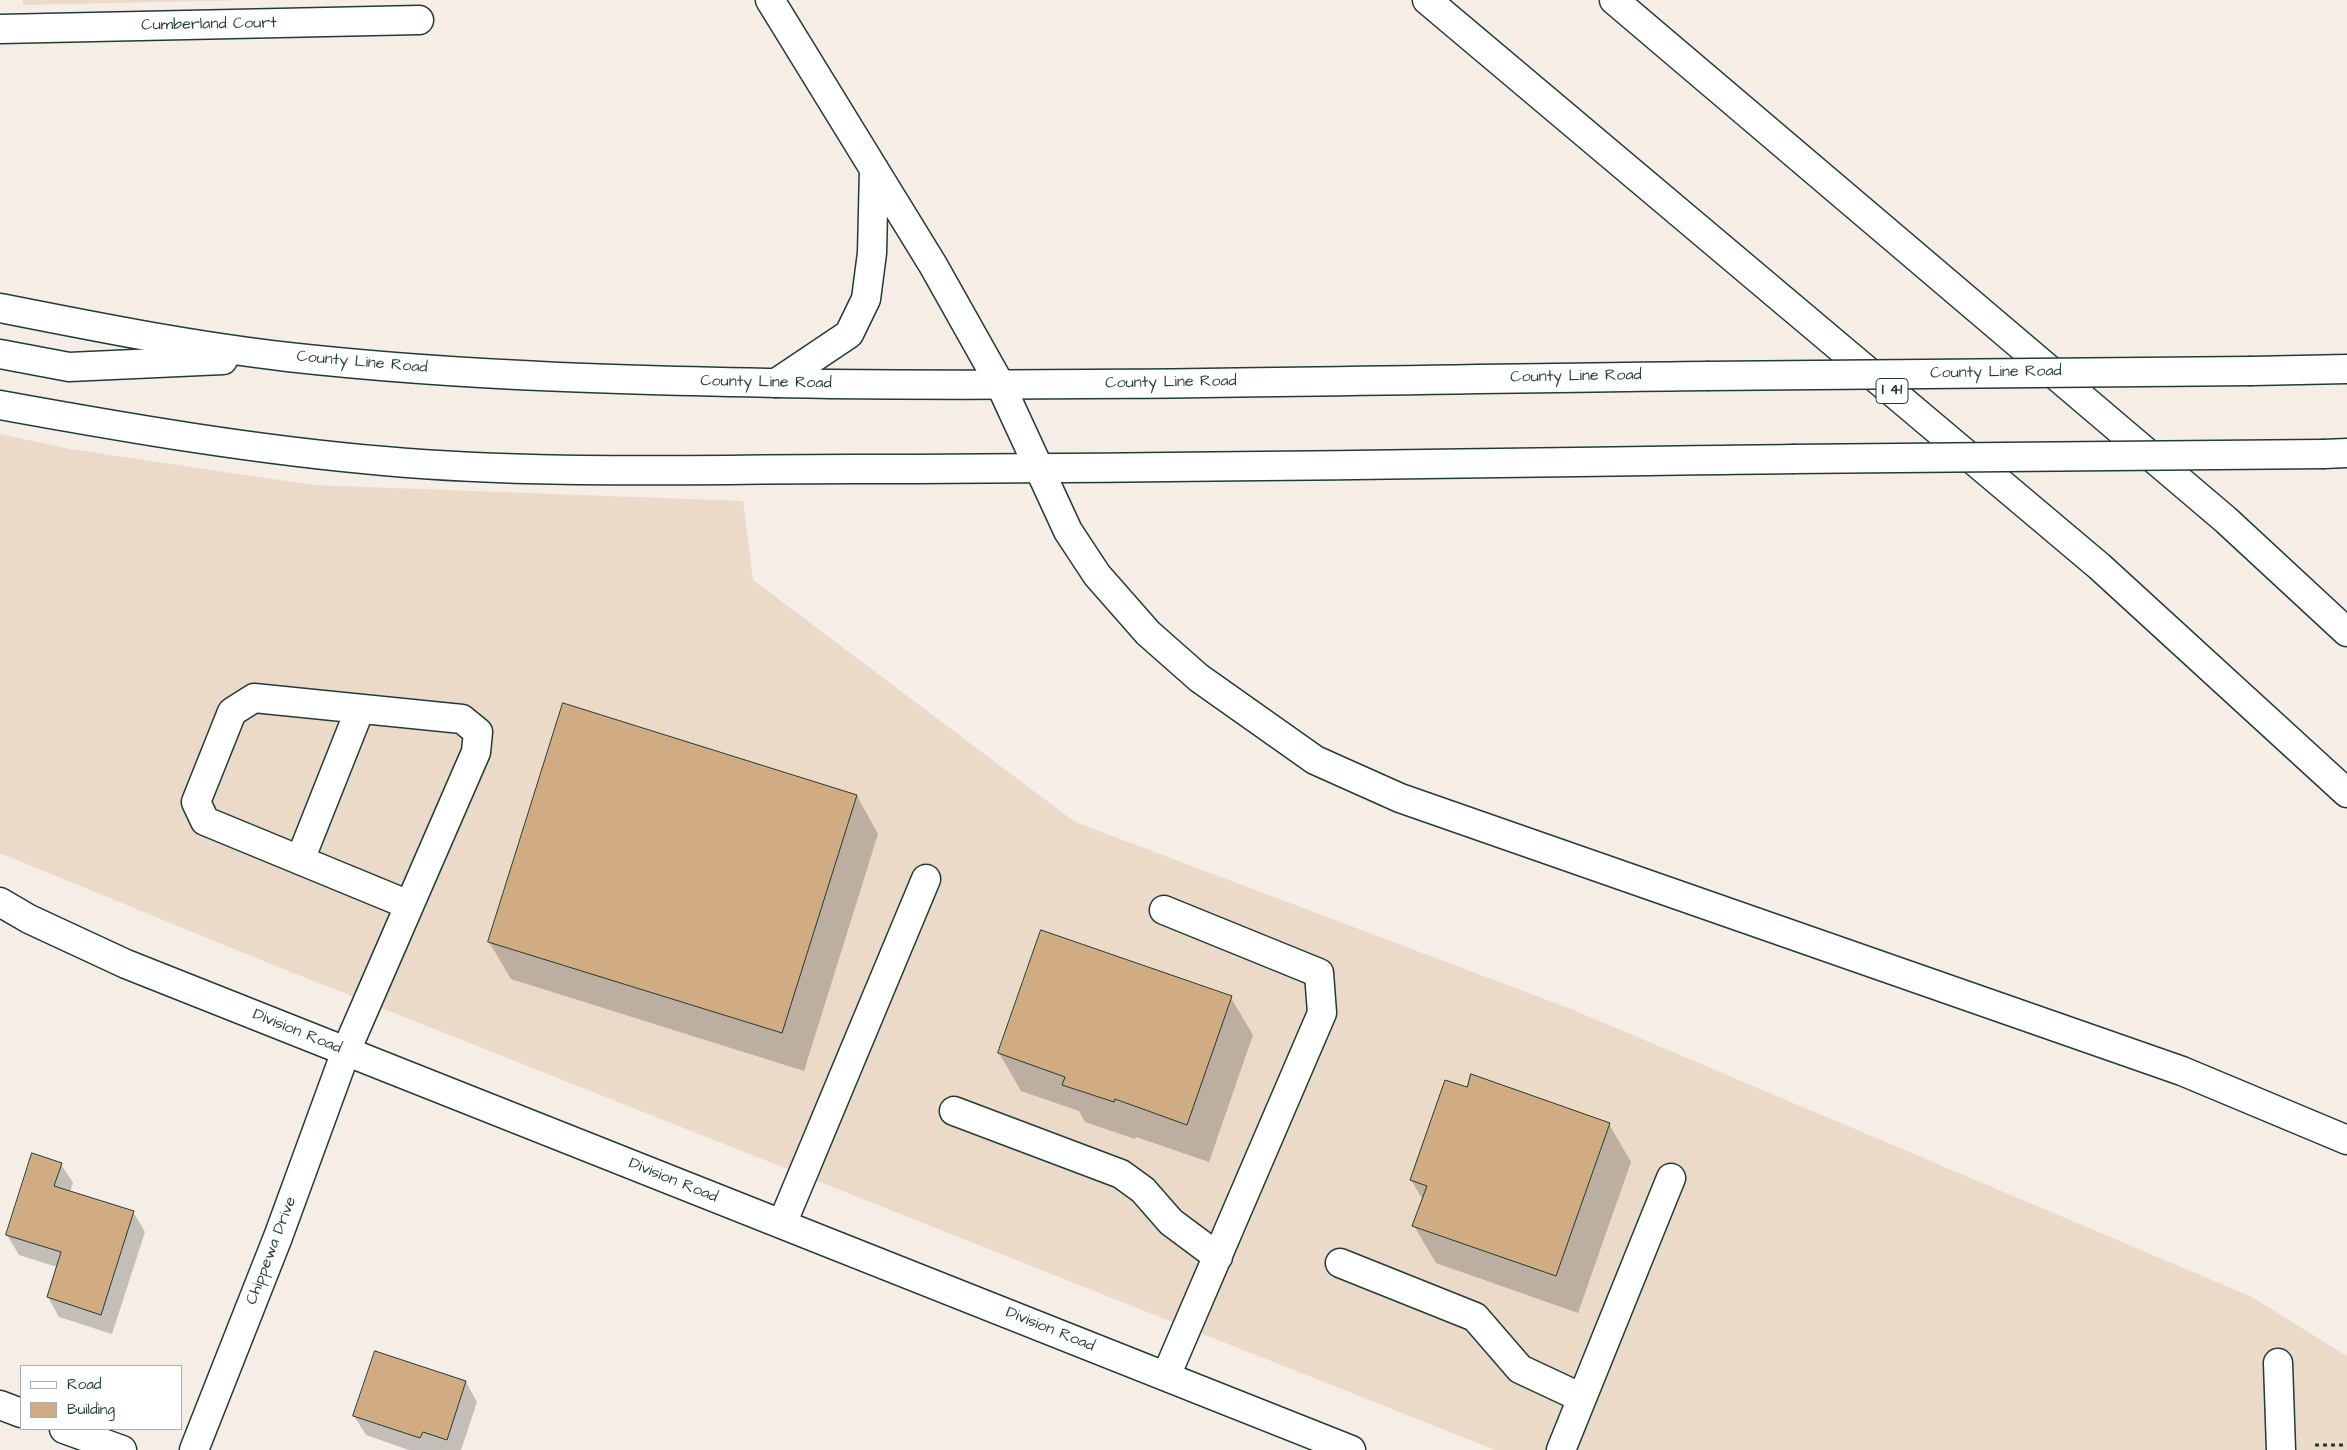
<!DOCTYPE html>
<style>
body{margin:0}
#map{position:relative;width:2347px;height:1450px;overflow:hidden;background:#f6eee6;font-family:"Architects Daughter",sans-serif}
canvas{display:block}
.legend{position:absolute;left:20px;top:1365px;width:162px;height:65px;box-sizing:border-box;background:#fff;border:1px solid #a5b1ae;margin:0;padding:6px 9px;list-style:none;font-size:15px;color:#1f3d34}
.legend li{display:flex;align-items:center;gap:10px;height:25px}
.legend b{width:25px;border:1px solid #a5b1ae}
</style>
<div id="map">
<canvas width="2347" height="1450"></canvas>
<ul class="legend">
<li><b style="height:6px;background:#fff"></b>Road</li>
<li><b style="height:14px;background:#d1ac83"></b>Building</li>
</ul>
</div>
<script>
const c = document.querySelector('canvas').getContext('2d');
c.lineJoin = 'round';
function paint(path, color) { c.fillStyle = color; c.fill(path, 'evenodd'); }
function trace(path, color, width, dash) { c.strokeStyle = color; c.lineWidth = width; c.lineCap = dash ? 'butt' : 'round'; c.setLineDash(dash || []); c.stroke(path); }
function write(font, color, halo, rows, align = 'center') {
  c.font = font + ' "Architects Daughter",sans-serif'; c.lineWidth = 4; c.setLineDash([]); c.textBaseline = 'middle'; c.strokeStyle = halo; c.fillStyle = color; for (const [text, x, y, turn = 0] of rows) {
    c.save(); c.translate(x, y); c.rotate((+turn || 0) * Math.PI / 180); c.textAlign = isNaN(turn) ? turn : align; if (halo) c.strokeText(text, 0, 0); c.fillText(text, 0, 0); c.restore();
  }
}
const built = new Path2D(`
 M23 0H251L23 5Z
 M0 434 70 449 313 485 743 501 753 580 1075 822 1571 1009 2252 1297 2347 1356V1450H1495L268 963 0 853Z`);
const shadow = new Path2D(`
 M857 796 878 834 804 1071 511 979 489 942Z
 M1231 998 1253 1035 1209 1162 1136 1137 1135 1139 1085 1122 1079 1111 1021 1091 999 1053Z
 M1468 1088 1609 1124 1631 1162 1578 1313 1436 1263 1414 1226 1423 1200 1411 1180Z
 M61 1164 73 1183 70 1192 133 1212 145 1232 112 1334 59 1317 48 1297 57 1267 19 1255 7 1235Z
 M376 1353 466 1382 477 1402 461 1450H409L366 1435 354 1416Z`);
const building = new Path2D(`
 M563 703 857 795 782 1033 488 942Z
 M1041 930 1232 996 1187 1125 1115 1099 1114 1102 1062 1085 1065 1077 998 1053Z
 M1471 1074 1610 1123 1556 1276 1412 1226 1427 1186 1410 1180 1445 1080 1467 1087Z
 M32 1153 62 1163 54 1186 134 1211 101 1315 47 1297 61 1252 6 1235Z
 M375 1351 466 1381 447 1440 423 1432 420 1438 353 1416Z`);
const path = new Path2D(`
 M2315 1445H2347`);
const minor = new Path2D(`
 M0 29 419 20
 M300 860 360 709
 M0 902 29 919 126 964 1351 1450
 M1164 910 1319 973 1322 1013 1166 1376
 M954 1111 1121 1174 1143 1190 1171 1222 1218 1257
 M782 1224 926 879
 M1340 1263 1475 1317 1520 1369 1582 1398
 M2278 1363 2281 1450
 M0 1405 21 1413
 M64 1429 122 1450
 M194 1450 278 1237 346 1051 476 752 478 732 462 719 254 698 232 712 196 802 205 821 409 905
 M1561 1450 1671 1178`);
const major = new Path2D(`
 M0 308C96 327 191 346 288 357 468 377 649 381 830 384 1122 387 1415 379 1707 376
 M0 354 69 367 223 360
 M2252 371 2347 369
 M0 405C127 428 255 450 384 461 540 475 697 469 853 469 1166 469 1479 463 1792 459
 M2324 454 2347 453`);
const highway = new Path2D(`
 M770 0 933 265 1001 386 1068 531 1097 575 1148 633 1199 678 1315 760 1400 798 2182 1071 2347 1140
 M1427 0 2099 566 2347 793
 M1614 0 2226 520 2347 632
 M776 383 849 334 866 299 872 253 874 169`);
const majorBridge = new Path2D(`
 M1707 376 2252 371
 M1792 459 2324 454`);
const shields = [
 [1892,391,32]
];
const shieldNames = [
 ["I 41",1892,391]
];
const streetNames = [
 ["Cumberland Court",209,25,-1],
 ["County Line Road",362,363,5],
 ["County Line Road",1996,373,-1],
 ["County Line Road",1576,377,-1],
 ["County Line Road",766,383,1],
 ["County Line Road",1171,383,-1],
 ["Division Road",297,1032,22],
 ["Division Road",673,1181,22],
 ["Chippewa Drive",272,1251,-69],
 ["Division Road",1050,1330,22]
];
paint(built, '#ebdac8');
paint(shadow, '#0003');
paint(building, '#d1ac83');
trace(building, '#1f3d34', 1);
trace(minor, '#1f3d34', 31);
trace(major, '#1f3d34', 31);
trace(highway, '#1f3d34', 31);
trace(path, '#1f3d34', 3, [4, 4]);
trace(minor, '#fff', 28);
trace(major, '#fff', 28);
trace(highway, '#fff', 28);
trace(majorBridge, '#1f3d34', 31, []);
trace(majorBridge, '#fff', 28);
for (const [x, y, w] of shields) { const box = new Path2D(); box.roundRect(x - w / 2, y - 12.5, w, 25, 4); c.fillStyle = '#fff'; c.fill(box); trace(box, '#1f3d34', 1); }
write('bold 15px', '#1f3d34', null, shieldNames);
write('16px', '#1f3d34', '#fff', streetNames);
</script>
